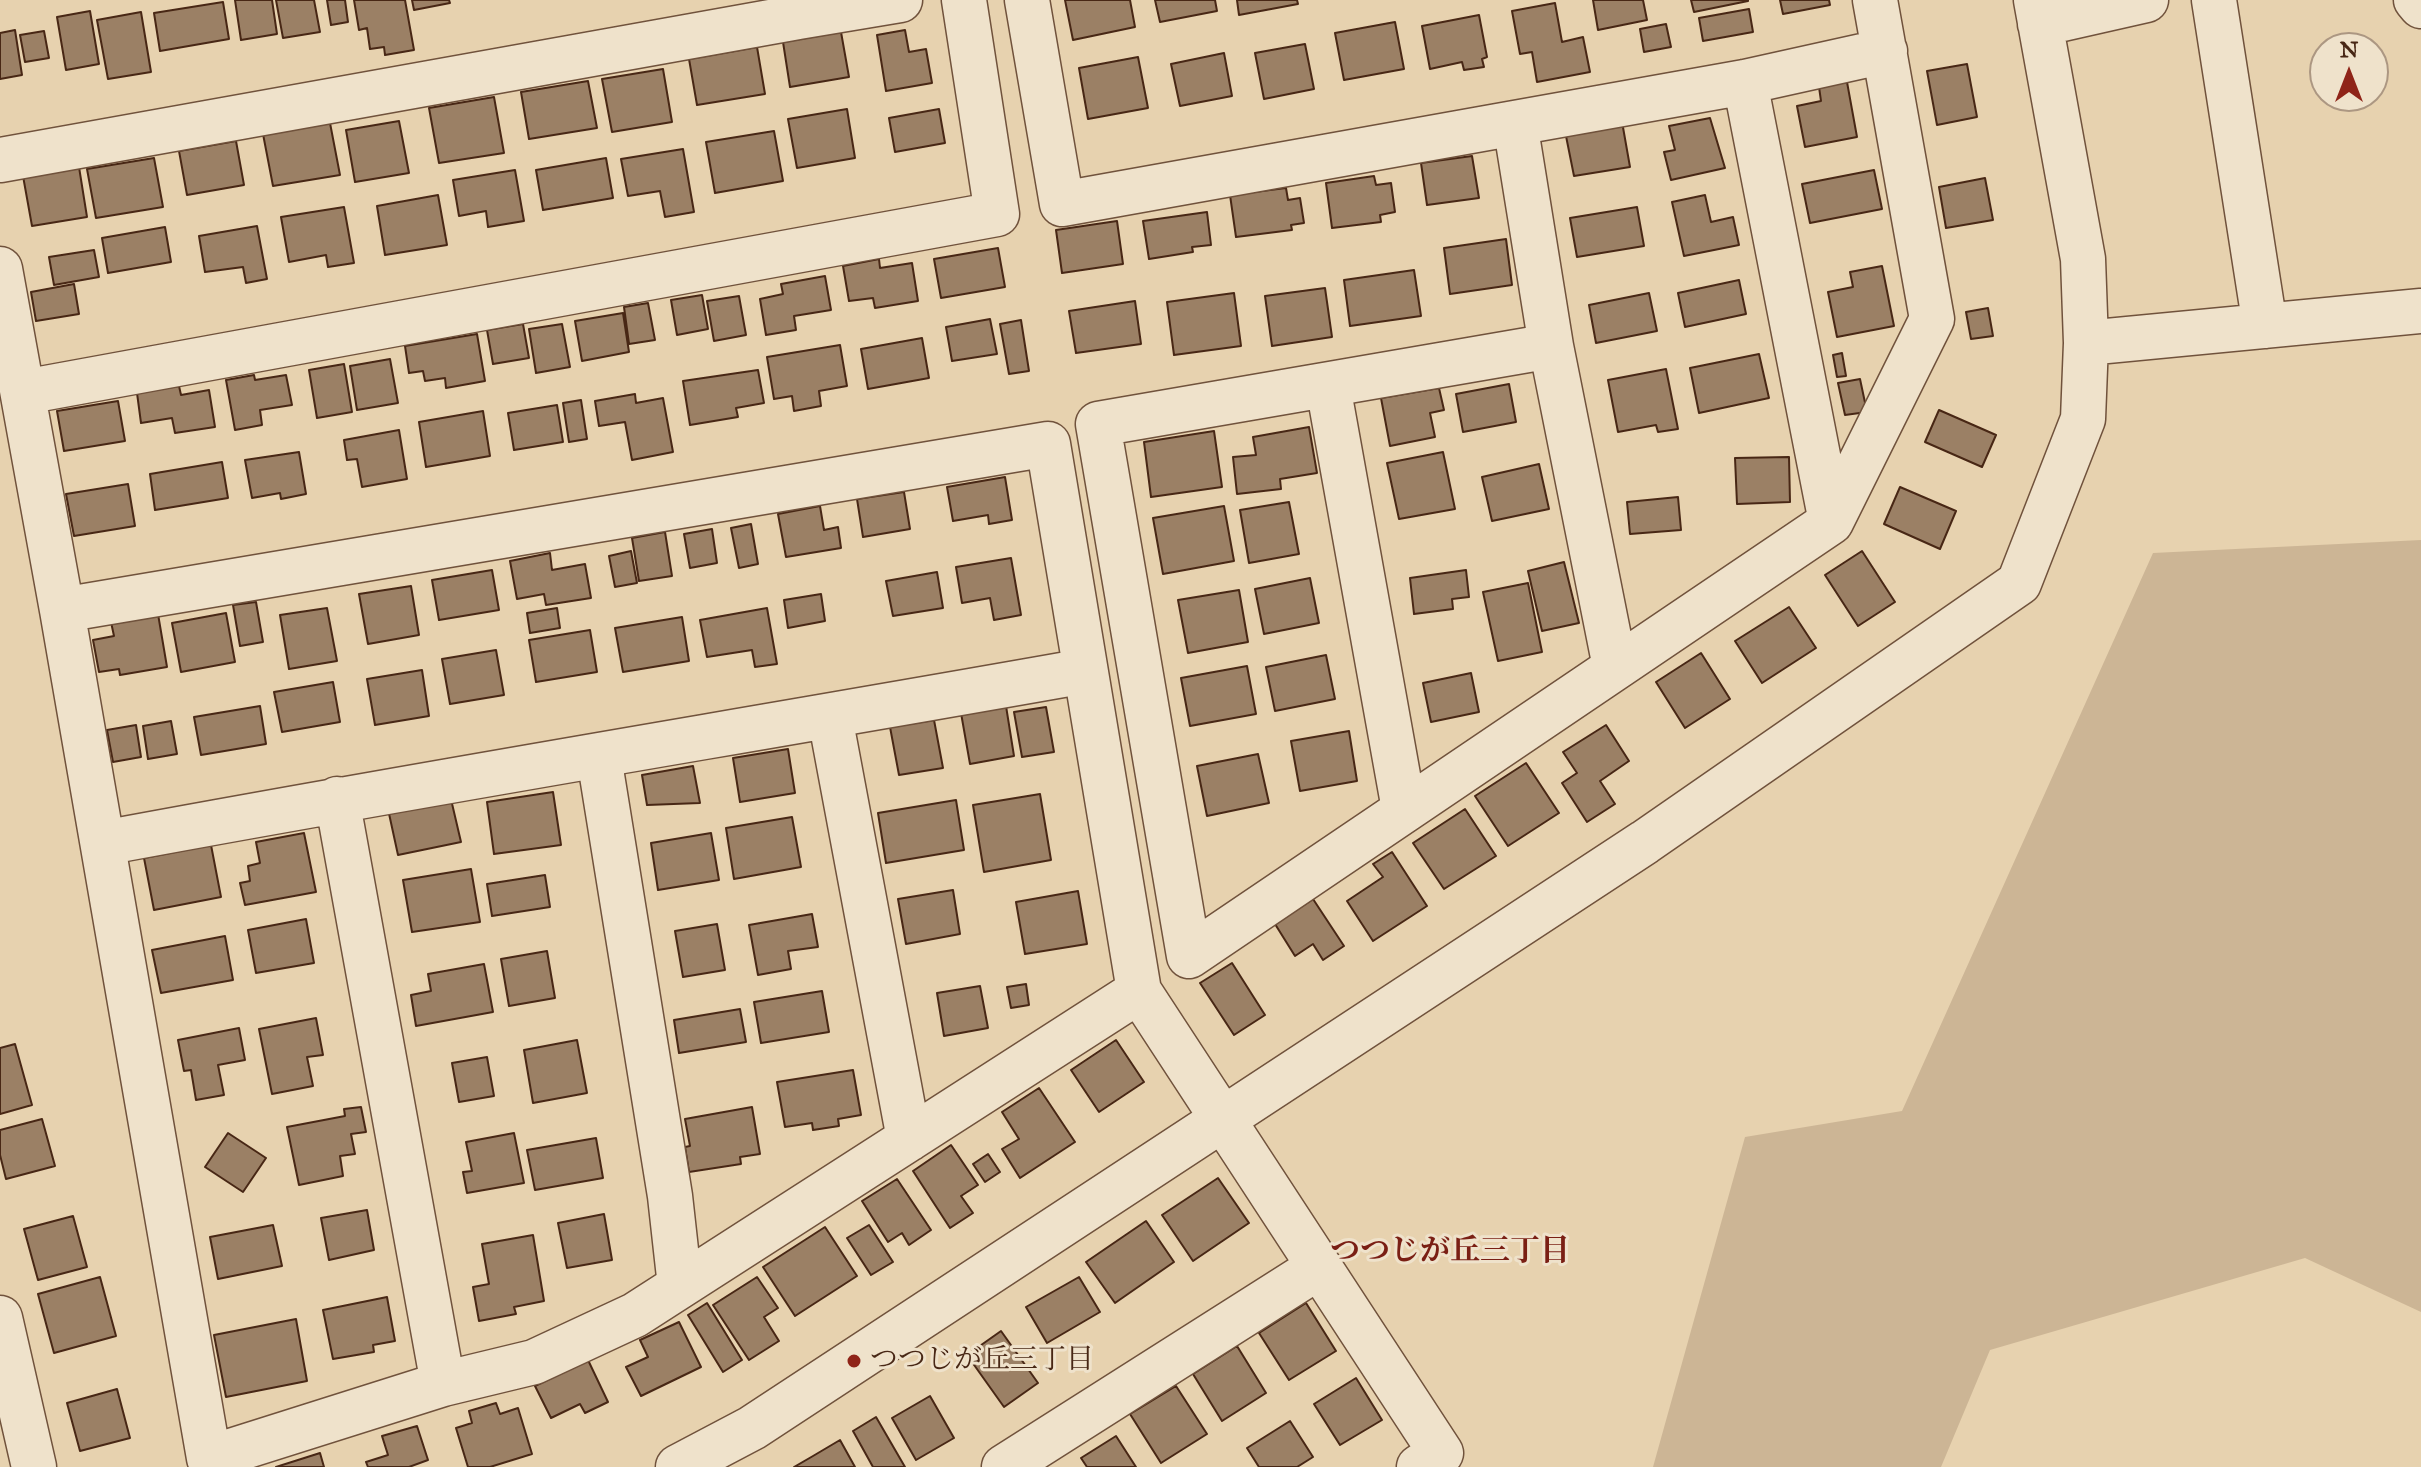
<!DOCTYPE html>
<meta charset="utf-8">
<style>
body{margin:0}
#map{position:relative;width:2421px;height:1467px;overflow:hidden;background:#e7d2af;font-family:"IM FELL Great Primer",serif}
canvas{display:block}
.north{position:absolute;left:2309px;top:32px;width:80px;height:80px;box-sizing:border-box;background:#efe2cb;border:2px solid #ac9782;border-radius:50%;rotate:0deg;font-size:22px;font-weight:700;line-height:32px;text-align:center;color:#482715}
.north::after{content:'';display:block;margin:auto;width:28px;height:36px;background:#8f2418;clip-path:polygon(50% 0,100% 100%,50% 72%,0 100%)}
</style>
<div id="map">
<canvas width="2421" height="1467"></canvas>
<div class="north">N</div>
</div>
<script>
const c = document.querySelector('canvas').getContext('2d');
c.lineJoin = 'round';
function paint(path, color) { c.fillStyle = color; c.fill(path, 'evenodd'); }
function trace(path, color, width, dash) { c.strokeStyle = color; c.lineWidth = width; c.lineCap = dash ? 'butt' : 'round'; c.setLineDash(dash || []); c.stroke(path); }
function write(font, color, halo, rows, align = 'center') {
  c.font = font + ' "IM FELL Great Primer","Noto Serif JP",serif'; c.lineWidth = 6; c.setLineDash([]); c.textBaseline = 'middle'; c.strokeStyle = halo; c.fillStyle = color; for (const [text, x, y, turn = 0] of rows) {
    c.save(); c.translate(x, y); c.rotate((+turn || 0) * Math.PI / 180); c.textAlign = isNaN(turn) ? turn : align; if (halo) c.strokeText(text, 0, 0); c.fillText(text, 0, 0); c.restore();
  }
}
const green = new Path2D(`
 M2421 540V1312L2305 1258 1990 1350 1941 1467H1653L1745 1137 1902 1111 2153 553Z`);
const building = new Path2D(`
 M235 0H272L277 34 241 40Z
 M276 0H314L320 32 283 38Z
 M327 0H345L348 22 331 25Z
 M354 0H405L414 50 385 55 384 47 370 49 367 28 359 30Z
 M412 0H449L450 3 414 10Z
 M1065 0H1130L1135 27 1073 40Z
 M1155 0H1215L1217 11 1160 22Z
 M1237 0H1297L1298 4 1239 15Z
 M1593 0H1643L1647 20 1598 30Z
 M1691 0H1748V1L1694 12Z
 M1780 0H1829L1830 5 1783 14Z
 M223 2 229 39 160 51 154 13Z
 M1555 3 1562 42 1583 37 1590 72 1537 82 1532 52 1520 54 1512 11Z
 M1749 9 1753 32 1703 41 1699 18Z
 M90 11 99 64 66 70 57 17Z
 M141 12 151 72 108 79 97 20Z
 M1479 15 1487 57 1482 59 1484 67 1464 70 1462 62 1430 69 1422 26Z
 M1395 22 1404 69 1344 80 1335 33Z
 M1666 24 1671 47 1644 52 1640 29Z
 M15 30 22 75 0 79V33Z
 M905 30 909 52 926 49 932 83 886 91 877 35Z
 M44 31 49 58 25 62 20 35Z
 M841 32 849 77 790 87 783 42Z
 M1305 44 1314 89 1264 99 1255 53Z
 M757 47 765 94 697 105 689 59Z
 M1224 53 1232 96 1180 106 1171 64Z
 M1138 57 1148 108 1088 119 1079 68Z
 M1967 64 1977 117 1937 125 1927 71Z
 M663 69 672 122 612 132 602 79Z
 M588 81 597 128 529 139 521 92Z
 M1847 82 1857 137 1805 147 1797 106 1821 101 1819 87Z
 M494 97 504 153 439 163 429 108Z
 M847 109 855 158 797 168 788 119Z
 M939 109 945 143 895 152 889 118Z
 M1621 116 1630 167 1574 176 1564 126Z
 M1710 118 1725 168 1671 180 1664 152 1675 150 1669 126Z
 M399 121 409 173 355 182 346 130Z
 M330 123 340 175 273 186 263 134Z
 M774 131 783 181 715 193 706 142Z
 M236 141 244 185 187 195 179 151Z
 M683 149 694 212 665 217 660 191 628 196 621 159Z
 M1472 156 1479 198 1427 205 1421 163Z
 M154 158 163 207 96 218 87 169Z
 M606 158 613 198 543 210 536 170Z
 M79 167 87 217 32 226 23 176Z
 M515 170 524 221 488 227 486 211 459 216 453 180Z
 M1874 170 1882 209 1810 223 1802 184Z
 M1374 176 1376 185 1391 183 1395 212 1380 215 1381 222 1332 228 1326 183Z
 M1985 178 1993 220 1946 228 1939 187Z
 M1286 188 1288 200 1300 198 1304 223 1291 225 1292 230 1236 237 1230 195Z
 M438 195 447 245 385 255 377 206Z
 M1705 195 1711 222 1733 217 1739 245 1684 256 1672 202Z
 M344 207 354 263 328 267 326 255 289 262 281 217Z
 M1637 207 1644 246 1577 257 1570 218Z
 M1207 212 1211 245 1192 247 1193 252 1149 259 1143 221Z
 M1117 221 1123 264 1062 273 1056 230Z
 M257 226 267 279 246 283 243 267 205 272 199 236Z
 M165 227 171 262 108 273 102 238Z
 M1506 239 1512 285 1450 294 1444 248Z
 M998 248 1005 287 941 298 934 259Z
 M94 250 99 277 54 285 49 257Z
 M879 259 880 268 912 263 918 301 875 308 873 298 849 301 843 266Z
 M1882 266 1894 326 1837 337 1828 292 1853 287 1850 272Z
 M1414 270 1421 316 1350 326 1344 280Z
 M825 276 831 310 794 316 796 330 766 335 760 299 783 294 781 284Z
 M1739 280 1746 314 1685 327 1678 293Z
 M74 284 79 314 36 321 31 292Z
 M1325 288 1332 337 1272 346 1265 296Z
 M1234 293 1241 346 1174 355 1167 302Z
 M1649 293 1657 331 1596 343 1589 305Z
 M702 295 708 329 677 335 671 300Z
 M739 296 746 335 714 341 707 301Z
 M1135 301 1141 344 1076 353 1069 311Z
 M648 303 655 340 629 344 624 307Z
 M1988 308 1993 336 1971 339 1966 312Z
 M623 313 629 352 582 361 575 321Z
 M990 319 997 354 952 361 946 327Z
 M1021 320 1029 371 1009 374 1000 324Z
 M523 324 529 358 493 364 487 330Z
 M562 324 570 367 536 373 529 329Z
 M477 334 485 381 446 388 445 378 425 381 423 371 409 373 405 346Z
 M922 338 929 378 868 389 861 349Z
 M840 345 847 386 819 391 821 406 794 411 792 396 774 399 767 357Z
 M1842 353 1846 376 1837 377 1833 355Z
 M1759 354 1769 398 1699 413 1690 368Z
 M390 359 398 403 357 410 350 366Z
 M344 364 352 412 317 418 309 370Z
 M1666 369 1678 429 1658 432 1656 425 1618 432 1608 380Z
 M758 370 764 403 736 408 738 417 690 425 683 381Z
 M254 375 255 380 286 375 292 405 260 410 262 425 235 430 226 380Z
 M1860 379 1867 412 1845 415 1838 383Z
 M1509 384 1516 422 1463 432 1456 394Z
 M179 386 181 395 209 390 215 427 175 433 172 418 141 423 137 393Z
 M1439 388 1444 410 1430 413 1435 437 1390 446 1381 398Z
 M635 394 636 403 663 398 673 452 632 460 625 422 599 426 595 401Z
 M581 400 587 439 569 442 563 403Z
 M118 401 125 441 64 451 57 411Z
 M557 405 563 442 514 450 508 413Z
 M1939 410 1996 435 1982 467 1925 442Z
 M483 411 490 456 426 467 419 422Z
 M1309 427 1317 473 1280 479 1281 489 1237 494 1233 457 1256 455 1253 437Z
 M399 430 407 479 362 487 357 459 347 460 344 440Z
 M1214 431 1222 487 1151 497 1144 442Z
 M299 452 306 494 281 499 280 493 252 498 245 460Z
 M1443 452 1455 509 1399 519 1387 463Z
 M1789 457 1790 502 1737 504 1735 458Z
 M222 462 228 498 155 510 150 474Z
 M1539 464 1549 509 1492 521 1482 477Z
 M1005 477 1012 520 989 524 988 515 953 521 947 487Z
 M128 484 135 526 74 536 66 494Z
 M1900 487 1956 511 1940 549 1884 524Z
 M904 492 910 529 863 537 857 499Z
 M1678 497 1681 530 1630 534 1627 502Z
 M1289 502 1299 554 1249 563 1240 510Z
 M820 506 824 530 838 527 841 548 786 557 778 514Z
 M1224 506 1234 561 1163 574 1153 518Z
 M751 524 758 564 739 568 731 528Z
 M712 529 717 563 690 568 684 534Z
 M665 532 672 576 639 581 632 538Z
 M631 551 637 583 615 587 609 556Z
 M1862 551 1895 602 1858 626 1825 575Z
 M550 553 552 570 585 564 591 598 546 605 544 594 517 599 510 561Z
 M1011 558 1021 615 994 620 990 598 962 603 956 567Z
 M1564 562 1579 623 1542 631 1528 571Z
 M492 570 499 610 439 620 432 580Z
 M1466 570 1469 597 1452 599 1453 609 1414 614 1410 578Z
 M937 572 943 608 893 616 886 581Z
 M1310 578 1319 623 1264 634 1255 589Z
 M1528 583 1542 652 1498 661 1483 592Z
 M411 586 419 635 368 644 359 594Z
 M1239 590 1248 642 1188 653 1178 600Z
 M821 594 825 621 788 628 784 600Z
 M256 602 263 642 240 646 233 605Z
 M1789 607 1816 648 1762 683 1735 641Z
 M327 608 337 661 289 669 280 615Z
 M557 608 560 628 530 633 527 613Z
 M767 608 777 664 755 667 752 650 707 657 700 620Z
 M226 613 235 662 181 672 172 623Z
 M158 614 167 667 120 675 119 669 99 672 93 640 114 636 111 622Z
 M682 617 689 661 623 672 615 628Z
 M590 630 597 672 536 682 529 640Z
 M496 650 504 695 450 704 442 659Z
 M1701 653 1730 699 1685 728 1656 682Z
 M1326 655 1335 699 1275 711 1266 667Z
 M1247 666 1256 714 1190 726 1181 678Z
 M422 670 429 716 375 725 367 679Z
 M1471 673 1479 712 1431 722 1423 683Z
 M333 682 340 722 282 732 274 692Z
 M260 706 266 744 201 755 194 717Z
 M1006 706 1014 756 970 764 961 713Z
 M1046 707 1054 752 1022 757 1014 712Z
 M934 720 943 768 899 775 890 727Z
 M171 721 177 754 148 759 143 726Z
 M136 725 141 757 113 762 107 730Z
 M1606 725 1629 761 1600 781 1615 804 1587 822 1562 783 1577 773 1563 752Z
 M1349 731 1357 781 1300 791 1291 741Z
 M788 749 795 793 740 802 733 758Z
 M1258 754 1269 803 1207 816 1197 766Z
 M1526 763 1559 813 1508 846 1475 796Z
 M693 766 700 803 647 805 642 775Z
 M553 792 561 845 494 854 487 802Z
 M1040 794 1051 860 984 872 973 805Z
 M450 795 461 842 398 855 388 809Z
 M956 800 964 850 886 863 878 813Z
 M1465 809 1496 856 1444 889 1413 843Z
 M792 817 801 867 734 879 726 828Z
 M304 833 316 892 245 905 240 883 250 881 248 866 260 863 256 842Z
 M711 833 719 880 658 890 651 843Z
 M211 845 221 897 154 910 144 858Z
 M1392 852 1427 906 1373 941 1347 901 1383 877 1373 864Z
 M471 869 480 922 412 932 403 880Z
 M545 875 550 907 492 916 487 884Z
 M953 890 960 934 906 944 898 899Z
 M1078 891 1087 944 1025 954 1016 902Z
 M1313 899 1344 946 1323 960 1313 944 1295 956 1275 924Z
 M812 914 818 947 788 951 791 969 758 975 749 925Z
 M306 919 314 963 256 973 248 930Z
 M717 924 725 970 683 977 675 931Z
 M225 936 233 980 161 993 152 950Z
 M547 951 555 998 509 1006 501 959Z
 M1232 963 1265 1015 1234 1035 1200 983Z
 M484 964 493 1012 416 1026 411 995 431 991 428 974Z
 M1026 984 1029 1005 1011 1008 1007 987Z
 M980 986 988 1028 944 1036 937 993Z
 M822 991 829 1032 761 1043 754 1002Z
 M740 1009 746 1042 679 1053 674 1020Z
 M316 1018 323 1055 307 1057 313 1086 272 1094 259 1029Z
 M239 1028 245 1060 218 1065 224 1095 196 1100 191 1070 184 1071 178 1040Z
 M577 1040 587 1093 533 1103 524 1050Z
 M1116 1040 1144 1082 1099 1112 1071 1070Z
 M15 1044 32 1105 0 1114V1048Z
 M487 1057 494 1096 459 1102 452 1063Z
 M853 1070 861 1115 838 1119 839 1126 813 1130 812 1123 785 1127 777 1082Z
 M1039 1088 1075 1142 1020 1178 1002 1149 1019 1139 1002 1112Z
 M361 1107 366 1132 351 1134 355 1154 340 1156 343 1176 299 1185 287 1127 345 1116 344 1109Z
 M752 1107 760 1154 740 1157 741 1164 689 1172 685 1147 690 1146 685 1119Z
 M42 1119 55 1166 6 1179 0 1155V1130Z
 M228 1133 266 1158 243 1192 205 1167Z
 M514 1133 524 1183 467 1193 463 1172 472 1171 466 1142Z
 M596 1138 603 1178 535 1190 527 1150Z
 M951 1145 978 1185 961 1196 973 1213 950 1228 913 1171Z
 M988 1154 1000 1172 985 1182 973 1164Z
 M1218 1178 1249 1223 1193 1261 1162 1215Z
 M897 1179 931 1230 909 1245 902 1233 888 1242 862 1201Z
 M367 1210 374 1250 329 1260 321 1218Z
 M604 1214 612 1260 567 1268 558 1223Z
 M73 1216 87 1267 38 1280 24 1229Z
 M1146 1221 1174 1262 1115 1303 1086 1262Z
 M273 1225 282 1266 218 1279 210 1237Z
 M869 1225 893 1262 871 1275 847 1238Z
 M825 1227 857 1276 795 1316 763 1267Z
 M533 1235 544 1301 514 1307 516 1314 479 1321 473 1287 489 1284 482 1244Z
 M100 1277 116 1336 54 1353 38 1294Z
 M757 1277 778 1308 764 1317 779 1341 749 1360 713 1305Z
 M1079 1277 1100 1312 1047 1343 1026 1307Z
 M387 1297 395 1341 373 1345 374 1352 333 1359 323 1310Z
 M707 1303 742 1360 723 1372 688 1315Z
 M1306 1303 1336 1351 1289 1380 1259 1333Z
 M296 1319 307 1381 226 1397 214 1335Z
 M679 1322 701 1367 641 1396 626 1367 648 1357 640 1340Z
 M1001 1331 1038 1383 1004 1407 967 1355Z
 M1237 1346 1266 1393 1222 1421 1193 1374Z
 M588 1360 608 1402 585 1413 580 1404 551 1418 535 1386Z
 M1356 1378 1382 1420 1340 1445 1314 1404Z
 M1176 1386 1207 1434 1161 1463 1130 1414Z
 M117 1389 130 1438 80 1451 67 1403Z
 M930 1396 954 1438 916 1460 892 1418Z
 M496 1403 500 1414 518 1408 532 1454 490 1467H468L456 1428 472 1423 469 1411Z
 M876 1417 905 1467H873L853 1431Z
 M1290 1421 1313 1457 1297 1467H1259L1247 1448Z
 M417 1426 428 1460 409 1467H368L366 1462 388 1455 382 1436Z
 M1116 1436 1136 1467H1087L1081 1458Z
 M840 1440 855 1467H794L813 1456Z
 M320 1453 324 1467H276Z`);
const minor = new Path2D(`
 M1027 0 1062 204 1515 123 1551 346 1098 424 1189 956 1831 522 1932 319 1875 0
 M2214 0 2265 326
 M2416 0 2421 6
 M798 17 900 0
 M2040 24 2146 0
 M1745 82 1831 522
 M1515 123 1745 82 1885 51
 M0 160 798 17 796 0
 M0 269 62 610
 M2086 343 2421 311
 M1551 346 1615 667
 M1328 386 1404 809
 M24 392 997 214 964 0
 M830 717 909 1139
 M599 757 670 1196 680 1286
 M337 799 443 1384
 M103 843C430 782 758 729 1085 671
 M1139 991 1441 1453 1419 1467
 M0 1318 34 1467
 M209 1458 443 1384 534 1362 635 1315 1139 991 1048 444 62 610 209 1458 212 1467
 M678 1467 752 1428 1645 842 2019 583 2083 419 2086 343 2083 259 2036 0
 M1004 1467 1319 1267`);
const markers = [
 [854,1361,8,"#8f2418"]
];
const poiNames = [
 ["つつじが丘三丁目",870,1361]
];
const neighbourhoodNames = [
 ["つつじが丘三丁目",1450,1253]
];
paint(green, '#ccb595');
paint(building, '#9b8065');
trace(building, '#482715', 2);
trace(minor, '#70523c', 47);
trace(minor, '#efe2cb', 44);
for (const [x, y, r, color] of markers) { const dot = new Path2D(); dot.arc(x, y, r, 0, 2 * Math.PI); c.fillStyle = color; c.fill(dot); trace(dot, '#efe2cb', 3); }
write('28px', '#482715', '#efe2cb', poiNames, 'left');
write('bold 30px', '#7a1f14', '#efe2cb', neighbourhoodNames);
</script>
